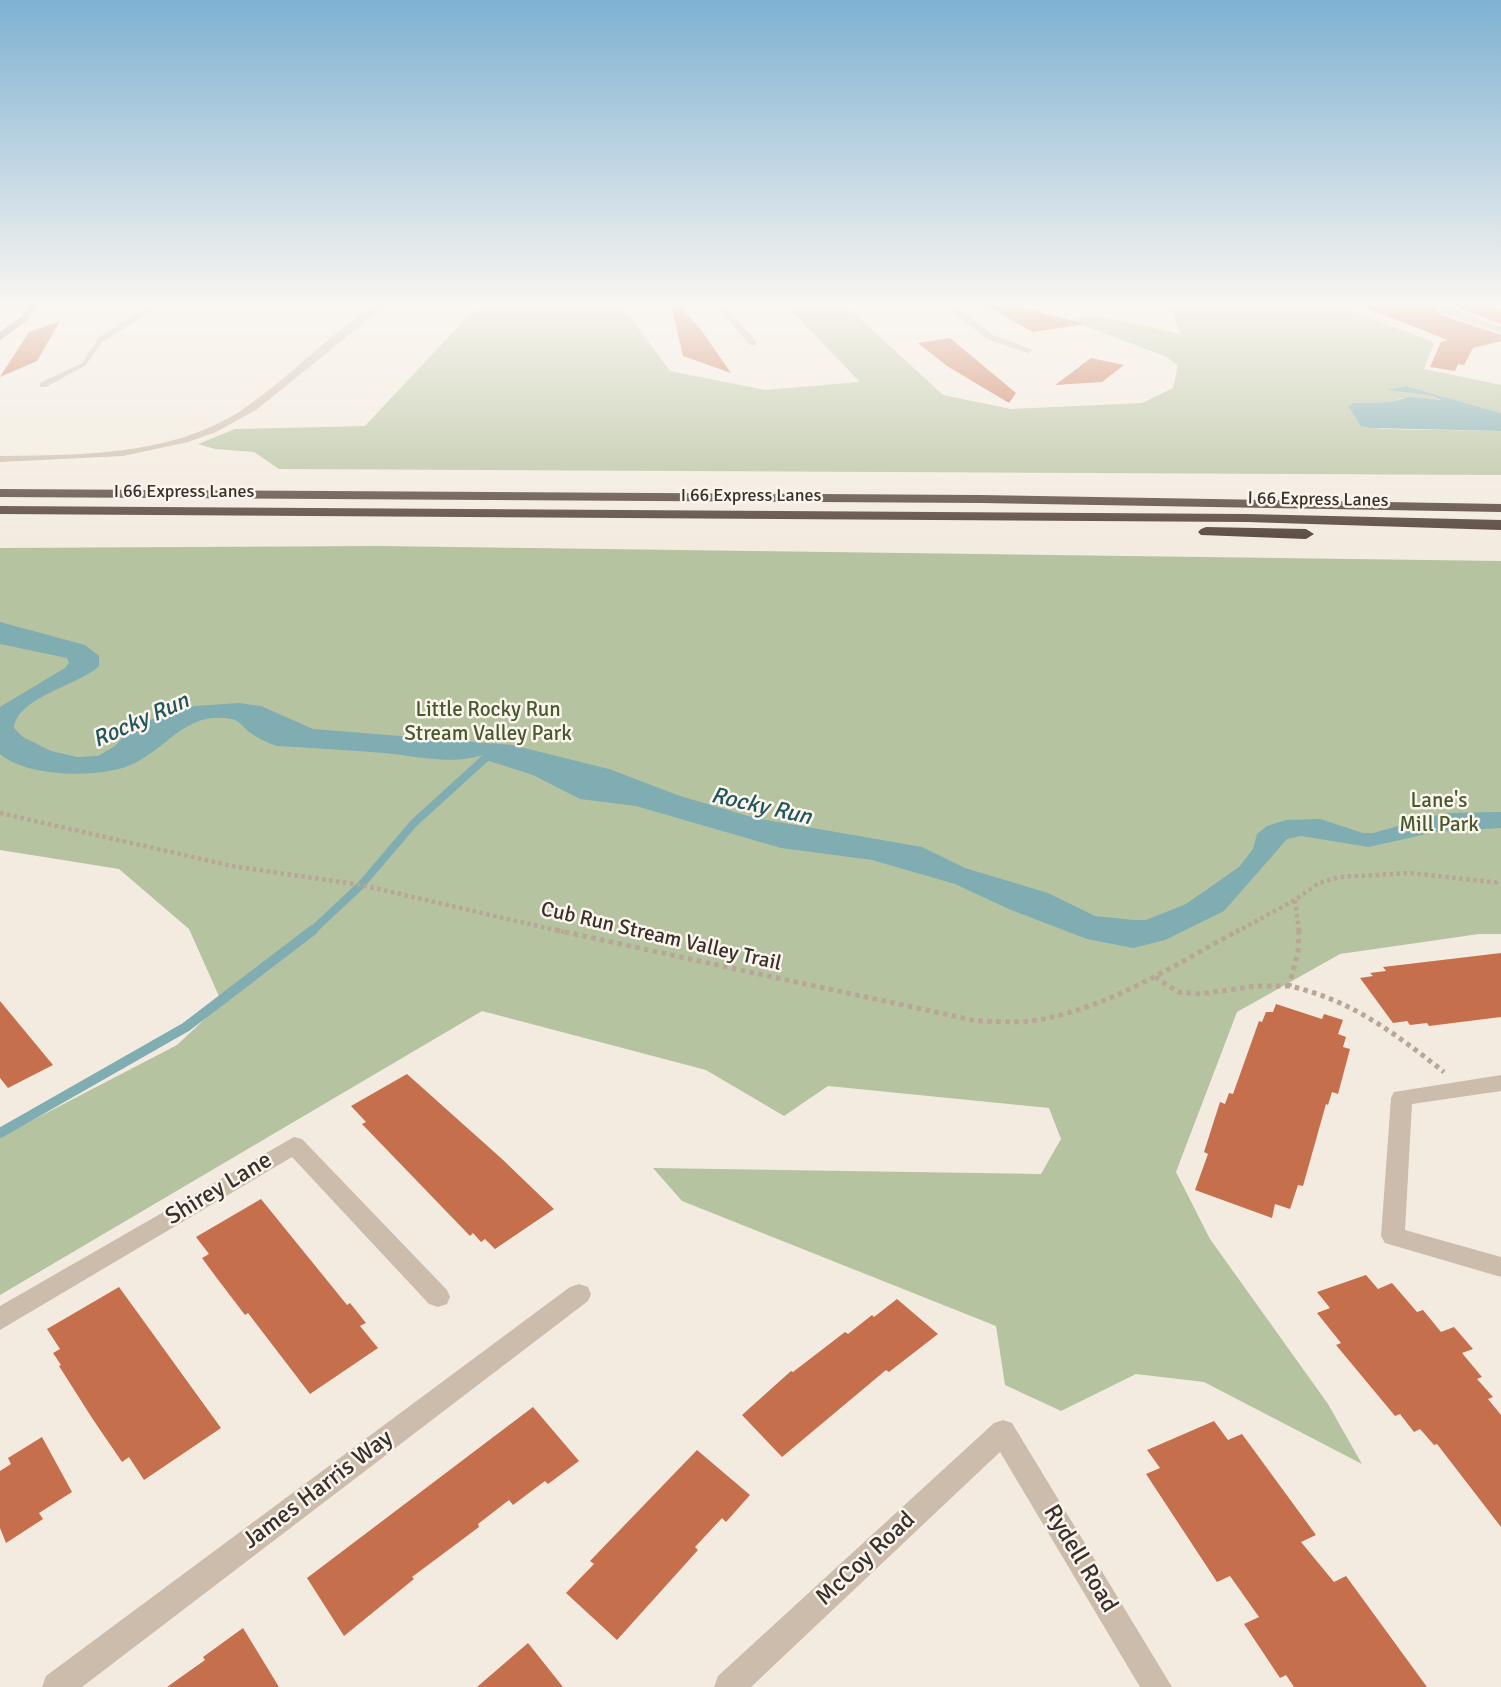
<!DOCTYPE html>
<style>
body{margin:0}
canvas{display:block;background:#f3ebe0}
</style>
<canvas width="1501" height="1687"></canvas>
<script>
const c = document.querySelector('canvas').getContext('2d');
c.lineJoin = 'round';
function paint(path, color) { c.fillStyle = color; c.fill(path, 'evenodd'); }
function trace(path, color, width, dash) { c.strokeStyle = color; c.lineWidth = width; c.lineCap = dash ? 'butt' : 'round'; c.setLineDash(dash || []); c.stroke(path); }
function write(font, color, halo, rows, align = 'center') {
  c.font = font + ' Signika,sans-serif'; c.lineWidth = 5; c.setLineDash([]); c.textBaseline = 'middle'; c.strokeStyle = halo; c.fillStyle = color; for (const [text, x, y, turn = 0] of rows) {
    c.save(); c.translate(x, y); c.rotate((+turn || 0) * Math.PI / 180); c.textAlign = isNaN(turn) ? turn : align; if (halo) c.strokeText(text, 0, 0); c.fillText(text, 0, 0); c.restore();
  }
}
const green = new Path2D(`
 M529 305H621L670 371 765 390 860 382 786 305H845L943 395 1011 409 1142 403 1173 388 1178 365 1166 357 1076 322 1072 318 1102 317 1181 334 1169 305H1342C1371 323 1404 328 1434 343L1424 369 1501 385V413L1406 386 1387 390 1429 395 1442 401 1402 398 1391 402 1355 403 1348 406 1361 425 1381 429 1501 431V475L279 469 254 452 215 449 198 444 235 429 365 426 473 311Z
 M379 546 1501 561V934H1479L1340 954 1237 1012 1176 1172 1210 1239 1328 1404 1362 1464 1204 1382 1136 1374 1061 1411 1005 1385 996 1326 682 1201 653 1168 1041 1174 1061 1139 1049 1108 828 1086 784 1116 706 1070 482 1011 0 1295V1137L177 1045 222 1003 189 929 119 869 0 850V548Z`);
const water = new Path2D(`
 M1406 386 1501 413V431L1371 428 1361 426 1348 406 1354 403 1391 402 1408 397 1441 400 1429 395 1386 390Z
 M0 622 85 645 99 656V666C80 685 17 697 14 728L23 737 51 751 77 757 98 756 115 746 131 728 158 717 195 706 239 703 261 706 313 729 512 745 609 769 680 796 755 818 922 847 965 868 1048 893 1095 916 1134 920H1146L1186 904 1239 867 1253 849 1257 834 1267 826 1286 820 1320 819 1363 833H1373L1445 813 1501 812V828L1435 832 1369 847 1301 836 1287 839 1224 911 1165 940 1133 948 1087 939 1011 910 955 884 872 860 781 848 636 806 580 799 533 775 489 761 490 753C452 766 424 757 384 753 349 750 313 748 277 746 266 742 257 738 248 731 242 726 239 720 231 719 187 711 169 746 135 763 104 779 27 778 0 754V707L65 668 69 663 67 658 0 644Z`);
const streamFar1 = new Path2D(`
 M311 932 361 885 414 823 491 753`);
const stream = new Path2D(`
 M0 1133 186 1027 313 930`);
const building = new Path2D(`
 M671 305H679L699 327 731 373 683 356Z
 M1013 305 1085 324 1033 332 986 306Z
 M1367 305H1429L1441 315 1501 335V341L1473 348 1464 365 1458 364 1455 371 1430 367 1441 342 1448 340 1366 308Z
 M1451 305H1493L1501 310V324Z
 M60 321 37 361 0 377 29 332Z
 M950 338 1016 393 1009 403 947 366 918 343Z
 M1091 358 1124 365 1102 382 1055 385Z
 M1501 953V1017L1429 1026 1427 1023 1410 1025 1407 1021 1393 1023 1360 978 1373 976 1370 973 1386 971 1383 967Z
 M0 1001 53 1065 8 1088 0 1078Z
 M1276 1004 1322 1019 1324 1014 1343 1020 1338 1034 1346 1037 1343 1047 1350 1049 1338 1094 1332 1092 1328 1105 1326 1104 1303 1186 1298 1185 1290 1209 1275 1204 1272 1218 1195 1190 1208 1154 1204 1152 1220 1102 1225 1104 1229 1093 1233 1094 1259 1021 1262 1022 1266 1012H1273Z
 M407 1074 502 1159 554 1209 495 1249 485 1239 481 1242 473 1233 470 1236 362 1124 366 1122 351 1106Z
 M261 1199 347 1305 350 1303 366 1323 360 1326 378 1348 310 1394 248 1313 245 1315 216 1277 202 1258 209 1254 196 1237Z
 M1366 1275 1378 1289 1392 1283 1417 1312 1423 1310 1441 1332 1454 1327 1473 1349 1462 1353 1482 1377 1477 1379 1493 1397 1488 1399 1501 1415V1527L1437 1444 1434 1445 1420 1429 1414 1432 1400 1414 1395 1416 1336 1345 1341 1343 1317 1313 1330 1308 1317 1292Z
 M119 1287 221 1428 144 1480 129 1457 122 1462 92 1418 59 1366 61 1365 53 1353 60 1349 47 1329Z
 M897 1299 938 1334 889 1372 886 1370 782 1457 742 1415 791 1371 793 1372 845 1332 848 1334 872 1315 874 1317Z
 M533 1407 579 1461 548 1484 545 1481 513 1505 509 1500 478 1524 479 1527 412 1577 414 1579 344 1636 307 1578Z
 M1214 1421 1228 1440 1242 1434 1316 1535 1301 1542 1334 1582 1346 1576 1427 1687H1294L1286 1675 1280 1678 1244 1624 1259 1617 1230 1576 1217 1582 1146 1474 1160 1468 1147 1450Z
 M42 1437 72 1492 39 1513 43 1519 6 1543 0 1528V1471L11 1464 8 1458Z
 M697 1450 750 1495 726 1522 722 1518 695 1547 698 1550 617 1640 566 1593 594 1564 590 1561Z
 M243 1628 279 1687H167L205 1660 203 1657Z
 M528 1643 563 1687H477Z`);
const pathFar1 = new Path2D(`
 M0 813 232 866 361 885 564 932
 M1295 900 1299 932
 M1236 932 1295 900 1319 883 1340 877 1410 873 1501 883`);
const path = new Path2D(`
 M556 930 977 1021C995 1021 1014 1023 1031 1021 1107 1010 1174 965 1239 930
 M1299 930 1298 952 1289 986C1350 999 1396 1034 1444 1072
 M1155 977 1178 992 1200 994 1256 986H1289`);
const lane = new Path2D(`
 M101 337 104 339 86 365 46 387H40V383L82 363 99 338Z`);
const street = new Path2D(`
 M0 305H39L40 306 35 309 0 311Z
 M150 305H161L104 341 96 339Z
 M375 305H386L256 410 216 432 188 442 123 456 0 462V456C83 455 179 456 249 405 293 374 329 334 375 305Z
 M715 305H724L756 341V345H750Z
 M944 305H954L993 335 1033 350 1028 353 987 339Z
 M1432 305H1443L1501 327V333L1442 313Z
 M1501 1075V1091L1412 1104 1405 1230 1501 1257V1277L1385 1243 1381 1236 1391 1098 1394 1092Z
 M294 1137 302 1139 447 1290 450 1297 447 1304 438 1307 429 1304 292 1157 0 1330V1306Z
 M579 1284 588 1287 591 1294 588 1301 82 1687H42L46 1676 570 1287Z
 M1003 1420 1012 1423 1172 1687H1140L1000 1452 751 1687H714L718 1676 994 1423Z`);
const secondary = new Path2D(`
 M30 305H39L28 320 0 340V332L22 316Z`);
const highway = new Path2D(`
 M0 489 981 495 1501 504V512L981 503 0 497Z
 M0 506 1247 514 1501 520V530L1247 522 0 514Z
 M1206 527 1306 529 1314 534 1306 539 1201 535 1198 532 1201 529Z`);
const farStreetnames = [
 ["I 66 Express Lanes",184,492],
 ["I 66 Express Lanes",751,496],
 ["I 66 Express Lanes",1318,500,1]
];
const parkNames = [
 ["Little Rocky Run",488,710],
 ["Stream Valley Park",488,734],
 ["Lane's",1439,801],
 ["Mill Park",1439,825]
];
const streetNames = [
 ["Cub Run Stream Valley Trail",661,937,13]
];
const waterNames = [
 ["Rocky Run",141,721,-24],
 ["Rocky Run",761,807,13]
];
const nearStreetnames = [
 ["Shirey Lane",219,1189,-31],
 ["James Harris Way",318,1490,-37],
 ["McCoy Road",866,1559,-43],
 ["Rydell Road",1080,1559,59]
];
paint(green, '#b6c3a0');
paint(water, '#7fadb1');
trace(streamFar1, '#7fadb1', 8);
trace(stream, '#7fadb1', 10);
paint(building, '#c66f4c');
trace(pathFar1, '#b8a696', 4.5, [3.5, 3.5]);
trace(path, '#b8a696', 5, [4.5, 4.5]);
paint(lane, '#ccbcac');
paint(street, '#ccbcac');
paint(secondary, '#a08b7d');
paint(highway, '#5b4b42');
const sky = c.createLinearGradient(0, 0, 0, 542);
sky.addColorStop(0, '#7eb1d2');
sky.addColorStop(0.56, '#faf6f1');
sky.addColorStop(1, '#faf6f100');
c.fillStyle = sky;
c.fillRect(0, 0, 1501, 542);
write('18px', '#3a302b', '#fbf5ed', farStreetnames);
write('21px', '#47592e', '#fbf5ed', parkNames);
write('21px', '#3a302b', '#fbf5ed', streetNames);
write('italic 23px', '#20565c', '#fbf5ed', waterNames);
write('24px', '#3a302b', '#fbf5ed', nearStreetnames);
</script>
